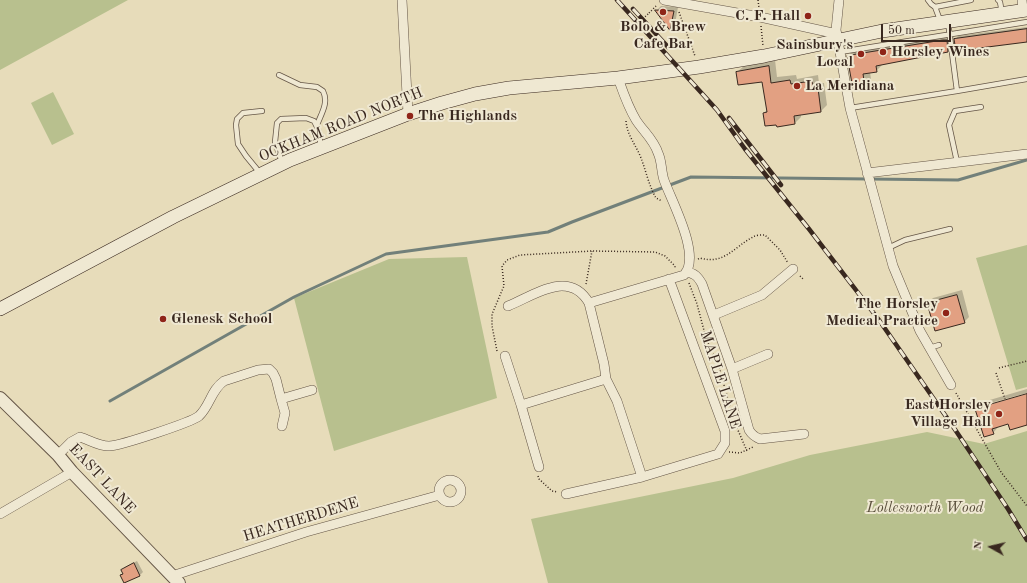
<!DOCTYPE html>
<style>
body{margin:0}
#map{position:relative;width:1027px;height:583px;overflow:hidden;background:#e7dcba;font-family:"Old Standard TT",serif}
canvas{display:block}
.north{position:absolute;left:971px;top:527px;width:40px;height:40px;-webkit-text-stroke:3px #efe8d2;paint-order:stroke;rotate:278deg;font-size:11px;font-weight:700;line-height:16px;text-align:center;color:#39281f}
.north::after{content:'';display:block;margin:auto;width:14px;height:18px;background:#39281f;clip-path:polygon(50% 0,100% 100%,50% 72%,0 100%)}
.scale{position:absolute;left:881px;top:24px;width:70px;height:18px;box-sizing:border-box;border:2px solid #39281f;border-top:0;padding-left:5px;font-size:12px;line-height:14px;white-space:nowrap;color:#39281f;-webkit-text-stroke:3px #efe8d2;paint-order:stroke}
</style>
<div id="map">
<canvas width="1027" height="583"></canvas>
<div class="north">N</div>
<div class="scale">50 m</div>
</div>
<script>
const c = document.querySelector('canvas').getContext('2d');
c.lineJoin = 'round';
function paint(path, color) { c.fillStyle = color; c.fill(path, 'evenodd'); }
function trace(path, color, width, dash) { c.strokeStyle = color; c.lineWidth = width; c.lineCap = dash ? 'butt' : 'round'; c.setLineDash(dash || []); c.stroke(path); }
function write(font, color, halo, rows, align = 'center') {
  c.font = font + ' "Old Standard TT",serif'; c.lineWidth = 4; c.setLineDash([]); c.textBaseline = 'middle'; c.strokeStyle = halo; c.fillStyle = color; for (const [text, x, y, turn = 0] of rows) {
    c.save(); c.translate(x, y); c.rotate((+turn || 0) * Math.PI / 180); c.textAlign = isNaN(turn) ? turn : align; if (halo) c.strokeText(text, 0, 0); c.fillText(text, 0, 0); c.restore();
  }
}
const green = new Path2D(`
 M0 0H128L0 70Z
 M53 92 74 134 52 145 31 103Z
 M1027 245V387L1016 390 976 258Z
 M467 257 497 398 334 451 294 298 389 259Z
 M1027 431V583H548L531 519 733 478 810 455 927 432 984 444Z`);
const shadow = new Path2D(`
 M661 6 678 7 675 24 671 28 657 10Z
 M1027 27V41L956 44 948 52 883 64 876 71 870 72 871 79 864 86 848 56 854 50 953 34 954 41 958 36Z
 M775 60 777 77 796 75 797 79 818 75 819 83H824L827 105 821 111 801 114V117L795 123 777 125 764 113 767 110 763 80 737 72 744 66Z
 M962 290 969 317 964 322 928 303 933 298Z
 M1027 389V393L983 405V407L1027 395V424L1009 423 999 426 993 433 976 409 983 402Z
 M137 561 143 572 140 575 125 583 122 575 124 573 122 570 125 567Z`);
const stream = new Path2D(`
 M110 401 294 297 386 254 548 232 572 222 691 177 958 180 1027 160`);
const building = new Path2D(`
 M655 10 674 11 670 30Z
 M1027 29V42L956 51 954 39Z
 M943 40H947L948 52 876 66 877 72 863 74 865 87 853 89 847 56Z
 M769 66 771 83 790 80 791 84 812 81 813 89 818 88 821 112 794 116 795 124 777 127 776 125 765 126 763 113 767 112 762 82 738 85 736 72Z
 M957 295 965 323 935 331 927 303Z
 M1027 394V425L1010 430 1008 424 992 429 994 434 984 437 975 409Z
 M134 563 140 576 124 583 120 575 123 574 121 570Z`);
const path = new Path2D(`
 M758 0 759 8
 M679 12 695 56
 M649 13 656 6
 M761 26 763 46
 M626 121C627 135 636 145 641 158 646 171 649 186 656 198L662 201
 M698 259 700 258C724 265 734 247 753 237 756 235 761 235 765 235L780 250 788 263
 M800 276 804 280
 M689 283 697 304 706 338 719 367 734 421 747 451
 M586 284 592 251
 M497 351 492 326V314L504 286 502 266 507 260 520 255 592 251 655 252 665 256 675 266V268
 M999 368 1027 361
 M996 373 1005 399
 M956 393 1001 472 1027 506
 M729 452 740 453 753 447
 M538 476 539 479 552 491 558 492`);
const service = new Path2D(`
 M928 0 931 4 935 7 940 20
 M998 0 1000 2 1002 13
 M935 7 971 0
 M948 22 957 91
 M840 52 1027 22
 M279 75 300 85 317 87 323 91C329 103 321 114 317 125
 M850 108 957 91 1027 79
 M282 162 275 142 277 123 281 119 306 118 314 121 318 129 321 147
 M957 162 949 125 955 111 981 107
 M260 173 246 156 238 144 236 125 237 119 243 113 262 111
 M888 248 905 240 950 229
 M929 348 939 345`);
const minor = new Path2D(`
 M402 0 408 114
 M664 0 760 17 837 34
 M839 0 836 30 850 108 893 266 920 331 951 385
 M1022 0 1023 11
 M618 78C623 92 628 107 636 120 643 131 654 140 658 153 662 161 661 171 664 180 671 200 702 256 684 275L589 303 604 364 606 379 617 401 642 477
 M867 173 1027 154
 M686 272C695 273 698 277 702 284L732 369 749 430C752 435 755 437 760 439L804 434
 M508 306C535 295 569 269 589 303
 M714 315 762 295 793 269
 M505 356 521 405 539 467
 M732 369 768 354
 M281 399 285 413 282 426
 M521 405 606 379
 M58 455 71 442 80 437C90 440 98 446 109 446 120 446 192 422 199 416 210 406 211 390 224 381L258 370 269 369 273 373 276 379 281 399 312 390
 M439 491a11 11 0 1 1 22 0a11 11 0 1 1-22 0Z
 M566 494 642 477 718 454 725 443V431L669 279
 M0 514 72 472
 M172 576 306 532 440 495`);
const tertiary = new Path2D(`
 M0 398 58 455 72 472 179 583`);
const secondary = new Path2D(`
 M0 309 173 217 290 160 408 114 442 103 475 94 509 88 618 78 699 67 764 56 882 31 1027 10`);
const rail = new Path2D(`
 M617 0 717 110 745 149 809 229 879 320 954 428 1008 509 1027 540
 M633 9 668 47
 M729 118 781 185`);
const pathBridge = new Path2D(`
 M632 29 649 13`);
const markers = [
 [663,12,4,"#8f2418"],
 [808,16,4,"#8f2418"],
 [883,52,4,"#8f2418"],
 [861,54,4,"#8f2418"],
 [797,86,4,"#8f2418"],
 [410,116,4,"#8f2418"],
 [946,313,4,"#8f2418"],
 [163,319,4,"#8f2418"],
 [999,414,4,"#8f2418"]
];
const poiNames = [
 ["C. F. Hall",800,16],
 ["Bolo & Brew",663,27,"center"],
 ["Cafe Bar",663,44,"center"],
 ["Sainsbury's",853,45],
 ["Local",853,62],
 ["Horsley Wines",891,52,"left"],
 ["La Meridiana",805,86,"left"],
 ["The Highlands",418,116,"left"],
 ["The Horsley",938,304],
 ["Medical Practice",938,321],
 ["Glenesk School",171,319,"left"],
 ["East Horsley",991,405],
 ["Village Hall",991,422]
];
const streetNames = [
 ["OCKHAM ROAD NORTH",341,125,-22],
 ["MAPLE LANE",720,380,72],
 ["EAST LANE",102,479,47],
 ["HEATHERDENE",301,520,-17]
];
const parkNames = [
 ["Lollesworth Wood",925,508]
];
paint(green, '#b8c08e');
paint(shadow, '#0003');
trace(stream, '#72807a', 3);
paint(building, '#e2a082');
trace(building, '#39281f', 1);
trace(service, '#645546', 6);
trace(minor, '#645546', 10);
trace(tertiary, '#645546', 14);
trace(secondary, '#39281f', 14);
trace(path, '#39281f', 1.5, [1, 2]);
trace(service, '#efe8d2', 4.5);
trace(minor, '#efe8d2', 9);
trace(tertiary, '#efe8d2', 12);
trace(secondary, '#efe8d2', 13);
trace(rail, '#39281f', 4.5);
trace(rail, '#efe8d2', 3, [9]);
trace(pathBridge, '#39281f', 1.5, [1, 2]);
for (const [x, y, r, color] of markers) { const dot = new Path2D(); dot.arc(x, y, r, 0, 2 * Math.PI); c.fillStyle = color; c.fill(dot); trace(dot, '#efe8d2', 1.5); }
write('bold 15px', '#39281f', '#efe8d2', poiNames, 'right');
write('15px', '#39281f', '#efe8d2', streetNames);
write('italic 15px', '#594e3b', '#efe8d2', parkNames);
</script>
